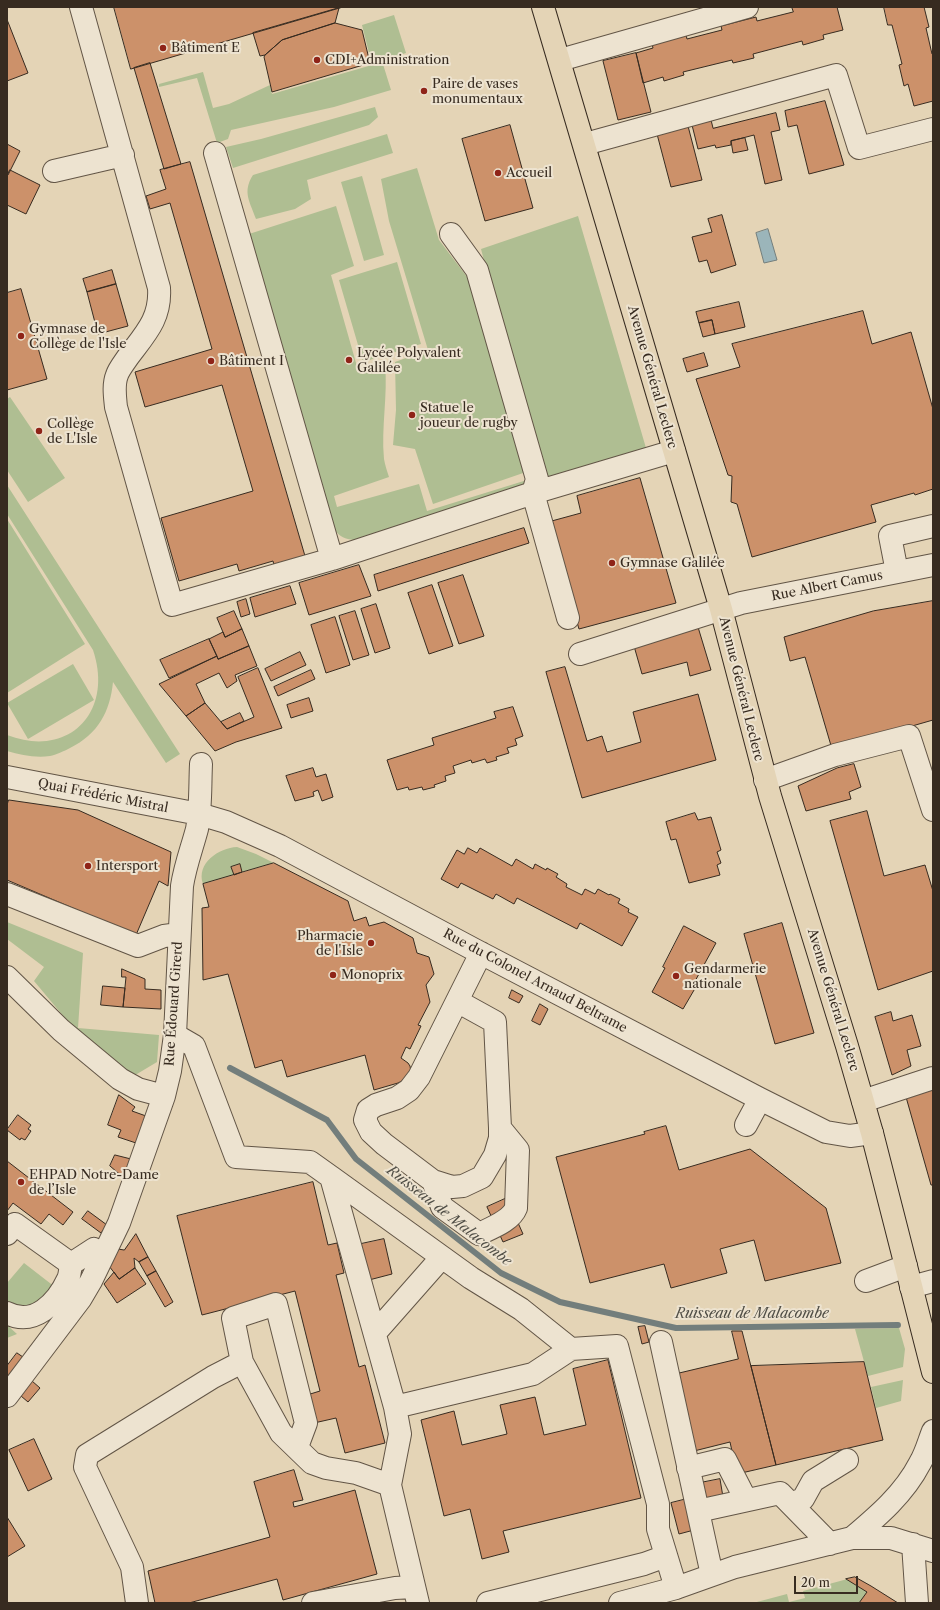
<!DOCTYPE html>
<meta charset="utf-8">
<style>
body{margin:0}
#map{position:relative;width:940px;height:1610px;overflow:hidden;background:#e4d4b6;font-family:"Libre Caslon Text",serif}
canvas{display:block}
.frame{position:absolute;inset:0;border:8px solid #372b20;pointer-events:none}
.scale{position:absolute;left:794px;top:1576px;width:64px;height:18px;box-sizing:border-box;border:2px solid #372b20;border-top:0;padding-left:5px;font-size:12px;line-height:14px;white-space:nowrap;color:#372b20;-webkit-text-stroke:3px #ede3d0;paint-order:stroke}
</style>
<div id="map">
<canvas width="940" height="1610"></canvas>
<div class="frame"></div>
<div class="scale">20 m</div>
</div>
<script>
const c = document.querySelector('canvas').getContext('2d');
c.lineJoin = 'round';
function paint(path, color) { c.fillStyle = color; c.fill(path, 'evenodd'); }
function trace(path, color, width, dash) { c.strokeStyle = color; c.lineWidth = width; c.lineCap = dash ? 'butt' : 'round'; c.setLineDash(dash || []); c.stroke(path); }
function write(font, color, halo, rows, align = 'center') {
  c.font = font + ' "Libre Caslon Text",serif'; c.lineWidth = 4; c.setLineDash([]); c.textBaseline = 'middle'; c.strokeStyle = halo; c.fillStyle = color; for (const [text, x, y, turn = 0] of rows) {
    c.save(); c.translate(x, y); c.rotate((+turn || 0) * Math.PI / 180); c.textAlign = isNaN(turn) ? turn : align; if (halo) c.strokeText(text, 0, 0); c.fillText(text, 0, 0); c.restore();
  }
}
const green = new Path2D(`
 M394 15 406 53 382 61 391 90 334 107 231 130 228 139 217 143 197 78 159 87V84L203 72 213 108 229 104 270 85 272 94 372 65 362 25Z
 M375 107 378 117 369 125 233 168 226 147 261 139Z
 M387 134 393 153 307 180 311 199 295 209 256 219C250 202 242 192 253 175Z
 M417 168 439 240 474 286 529 471 433 504 415 449 393 445 396 410 395 362 428 350 389 221 381 179Z
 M362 176 384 255 364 261 341 182Z
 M336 206 354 266 331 275 358 370 363 372 385 364C388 396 381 427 384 459 385 465 387 471 389 477L334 496 337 507 419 484 427 511 527 480 523 487 354 540C345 539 340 537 335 530L249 234Z
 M578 216 646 448 553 480 544 477 531 441 481 249Z
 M397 262 421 344 363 362 339 280Z
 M10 397 65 478 28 502 7 470V399Z
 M7 485 180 754 166 763 113 682C110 712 98 734 70 748 64 751 56 755 50 756 35 758 21 755 7 751V735C69 759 114 712 93 650L7 514Z
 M7 519 85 644 7 693Z
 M73 664 94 700 28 739 7 703Z
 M237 847 256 854 274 863 242 872 240 865 231 867 234 875 203 884C196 863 219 848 237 847Z
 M7 922 83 953 78 1028 159 1035 157 1062 137 1074H130L75 1030 34 981 44 967 7 939Z
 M24 1263 55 1287C52 1291 48 1297 44 1300 33 1308 20 1308 7 1303V1283Z
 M7 1325 17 1334 7 1338Z
 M899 1328 905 1349 903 1367 868 1376 855 1329Z
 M903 1380 901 1401 876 1408 871 1387Z
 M855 1577 898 1603H753L787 1594 789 1602 805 1598 803 1591Z`);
const water = new Path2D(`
 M768 229 777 260 764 263 756 233Z`);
const stream = new Path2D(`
 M230 1068 327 1120 356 1159 501 1273 560 1302 676 1328 898 1325`);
const building = new Path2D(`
 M114 7H343L131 69Z
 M792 7H837L843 30 823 35 824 39 803 45 802 41 753 54 754 58 733 63 732 60 683 72 684 75 664 81 663 77 643 83 636 53 653 48 652 44 686 35 687 39 722 30 721 26 756 17 757 21 793 12Z
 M884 7H924L929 27 926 28 932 54H933V101L914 106 908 84 904 86 899 65 902 64 892 25H888Z
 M339 8 335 23 282 40 265 55 260 56 253 33Z
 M8 22 28 73 7 81V23Z
 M335 23 362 30 370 63 272 92 264 57 265 55 282 40Z
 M636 53 651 112 618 120 603 61Z
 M150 63 181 164 164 169 134 68Z
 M825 101 844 165 809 174 797 125 788 127 785 111Z
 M776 113 780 130 771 132 782 180 765 184 754 135 731 141V145L716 148 715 145 698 149 692 125 711 120 713 128Z
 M510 125 533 208 485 221 462 139Z
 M688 126 702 180 671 187 657 134Z
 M745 138 748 150 733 153 731 141Z
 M7 144 20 151 8 175H7Z
 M190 162 305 556 274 565 273 561 239 571 237 564 179 581 161 518 253 491 222 385 145 407 135 372 212 349 170 203 150 209 146 196 166 189 160 170Z
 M10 170 40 185 26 214 7 205V176Z
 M722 215 736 265 711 273 707 260 699 262 692 237 712 232 708 219Z
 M112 270 116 284 87 292 83 279Z
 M116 284 128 326 98 334 87 292Z
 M21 289 47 379 7 390V293Z
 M739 302 745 327 715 334 712 320 699 323 696 312Z
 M863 311 872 344 911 332 933 409V489L915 495 914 493 871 505 876 522 752 557 737 504 731 502 732 476 728 475 696 379 740 367 732 344Z
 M712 320 715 334 703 337 699 323Z
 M704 353 708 366 687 372 683 359Z
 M640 478 676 603 579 629 548 522 581 513 577 496Z
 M524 528 529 543 378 591 374 575Z
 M359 565 371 596 309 615 299 583Z
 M463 575 484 636 459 644 438 583Z
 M432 585 453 646 429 654 408 593Z
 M290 586 296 604 255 617 250 598Z
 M246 599 250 614 241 617 237 602Z
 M933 601V720L832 749 805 657 790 661 784 637 873 611Z
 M376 604 390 648 375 653 361 609Z
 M234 611 242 629 225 637 217 618Z
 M355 611 369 655 353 660 339 616Z
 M335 617 350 665 326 673 311 625Z
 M698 627 711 670 690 676 687 662 642 674 634 646Z
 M242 629 249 646 218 659 209 639 223 632 225 637Z
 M209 639 217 656 169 678 160 660Z
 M249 646 257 666 235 675 237 681 227 688 219 673 196 684 205 703 186 716 159 684 217 656 218 659Z
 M300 652 306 665 271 681 265 669Z
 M565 667 587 741 602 736 607 752 641 742 633 712 698 694 716 760 582 798 546 672Z
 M258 668 282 728 236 742 215 751 186 716 205 703 227 729 254 717 238 677Z
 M311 670 315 679 278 696 274 687Z
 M309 698 313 711 291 718 287 705Z
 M513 707 523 736 515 739 517 745 507 748 509 753 496 757 497 760 487 763 485 759 472 763 471 760 453 766 455 773 445 776 446 781 434 785 435 787 423 790 422 787 409 790 408 787 397 790 387 760 434 745 432 738 496 718 494 712Z
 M240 713 244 721 227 729 221 722Z
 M854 764 861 787 849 792 851 799 806 811 798 786 837 768Z
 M313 768 316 777 326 774 333 797 322 801 318 790 313 792 314 796 295 801 286 776Z
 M9 800 78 810 171 852 168 886 159 881 136 935 7 880V805Z
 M867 811 884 876 925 865 933 891V971L878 990 830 821Z
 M695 813 698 820 711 817 721 850 717 852 721 863 717 865 720 875 689 883 676 839 671 840 666 822Z
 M468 848 477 853 480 848 512 866 516 859 533 869 535 864 546 870 547 868 558 874 556 877 567 884 566 887 582 895 585 889 595 894 598 889 609 895 610 894 620 899 618 903 629 909 628 912 638 917 622 946 580 923 577 929 517 898 514 904 496 894 493 899 461 883 458 888 441 879 457 850 464 854Z
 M274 863 348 901 354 921 366 917 369 926 384 922 413 938 417 953 429 957 434 974 426 985 430 1002 418 1025 421 1026 410 1049 406 1047 401 1058 408 1063 410 1066 411 1072 408 1078 398 1083 374 1090 365 1055 287 1077 282 1060 255 1068 228 974 203 980 202 908 209 907 203 884Z
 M240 864 242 872 234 875 231 867Z
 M782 923 814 1033 775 1044 744 934Z
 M684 926 716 943 694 983 697 985 683 1009 652 992 665 968 663 967Z
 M122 969 145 979V989L161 990V1009L123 1007 126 977H122Z
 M103 986 125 988 123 1007 101 1005Z
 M512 990 523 996 519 1003 509 998Z
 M540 1004 548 1009 540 1025 532 1021Z
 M891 1012 893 1021 912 1015 921 1046 907 1050 911 1066 892 1075 875 1017Z
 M933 1089V1185H931L906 1097Z
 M119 1095 135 1107 132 1111 146 1116 136 1143 118 1137 121 1130 108 1125Z
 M18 1115 31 1125 28 1129 31 1131 25 1140 21 1138 20 1140 7 1130Z
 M666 1126 679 1170 750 1149 826 1208 841 1263 765 1281 754 1240 720 1249 727 1273 671 1288 664 1264 590 1283 556 1157 645 1134 644 1132Z
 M115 1155 131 1159 124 1178 110 1166Z
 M7 1161 73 1212 63 1225 49 1214 41 1224 13 1203 7 1211Z
 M313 1182 328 1245 337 1243 344 1273 336 1275 359 1367 365 1365 385 1443 345 1453 336 1418 314 1423 307 1395 320 1391 295 1291 202 1315 177 1216Z
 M507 1198 523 1234 503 1242 487 1207Z
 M88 1211 107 1225 101 1233 82 1219Z
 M136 1234 148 1257 139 1262 134 1258 135 1268 119 1279 109 1266 118 1249 124 1250Z
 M384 1239 392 1274 369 1280 361 1244Z
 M148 1257 156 1271 147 1276 139 1262Z
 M135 1268 146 1284 117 1303 104 1284 114 1272 119 1279Z
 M156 1271 173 1302 165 1307 147 1276Z
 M645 1326 649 1342 642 1344 638 1327Z
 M732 1331H742L776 1465 737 1474 730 1442 694 1451 675 1374 738 1359Z
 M17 1353 26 1359 7 1384V1366Z
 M608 1360 641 1498 503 1531 509 1552 482 1559 470 1509 444 1516 421 1420 454 1411 462 1445 507 1434 500 1405 535 1397 544 1435 586 1425 573 1369Z
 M864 1362 883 1440 776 1465 751 1366Z
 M32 1381 40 1388 28 1402 21 1396Z
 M34 1439 52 1479 28 1491 9 1450Z
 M294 1470 303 1500 293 1502 294 1507 355 1490 377 1574 283 1600 277 1579 189 1603H155L148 1571 270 1537 254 1482Z
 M720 1479 723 1497 704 1501 700 1483Z
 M687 1499 694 1530 679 1534 671 1503Z
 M7 1517 25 1546 7 1557Z
 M855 1577 871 1586 898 1603H859L867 1592 846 1579Z`);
const minor = new Path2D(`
 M81 7 159 288C161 318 146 333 128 357 124 363 119 369 117 375 113 385 115 397 116 407L172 605 332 559 533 493 537 479 477 270 451 234
 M560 60 747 7
 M585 144 836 75 859 148 933 129
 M215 153 332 559
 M54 171 123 155
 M897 572 890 536 933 526
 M568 618 533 493 674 451
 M580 654 741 603 933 565
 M7 777 199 814 226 822 280 846 475 950 760 1099 826 1132 850 1136 872 1133
 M765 780 835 755 909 736 933 810
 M7 894 138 946 164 936 179 934
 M7 977 61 1030 120 1079 138 1089 164 1096
 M457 1001 495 1022 500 1128V1138L495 1155 482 1177 463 1186 452 1187 433 1181 384 1144 371 1132 365 1120 368 1110 376 1105 397 1098 409 1090 419 1077 481 953
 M175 1035 194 1046 236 1157 310 1162 331 1177
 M863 1101 933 1078
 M746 1125 760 1099
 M433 1181 442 1207 479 1234C491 1228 511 1221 516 1208L518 1150 500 1128
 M7 1234 15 1224 71 1264
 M866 1281 906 1266
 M911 1287 933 1281
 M7 1313C34 1327 57 1303 68 1279 70 1275 70 1269 71 1264L94 1249 103 1254
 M375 1333 442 1257
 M661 1342 712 1575
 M7 1396 81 1298 91 1281 119 1223 164 1096 170 1071 175 1035 182 886C185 866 192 848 197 829 201 808 200 785 201 764
 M395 1407 533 1374 571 1349 617 1346 658 1504V1529L676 1588
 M297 1447 306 1423 276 1304 233 1318 242 1362 281 1433 312 1463 326 1468 356 1473 390 1485
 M688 1468 725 1459 746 1500
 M791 1504 803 1499 813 1481 847 1460
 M698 1511 780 1493 830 1544
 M852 1538C878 1516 904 1494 920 1463 926 1453 929 1441 933 1431
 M913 1544 917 1603
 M137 1603 132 1567 85 1467 87 1455 213 1377 242 1362
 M313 1603 395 1588 414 1587
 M418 1603 390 1485 400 1434 395 1407 331 1177 471 1278 521 1309 571 1349
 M488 1603 644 1564 666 1556
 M620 1603 676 1588 735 1567 852 1538H891L933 1551`);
const major = new Path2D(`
 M543 7 721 609 770 796 847 1046 872 1133 933 1372`);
const markers = [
 [163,48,4,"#8f2418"],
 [317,60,4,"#8f2418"],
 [424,91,4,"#8f2418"],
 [498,173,4,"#8f2418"],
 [21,336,4,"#8f2418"],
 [349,360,4,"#8f2418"],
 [211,361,4,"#8f2418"],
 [412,415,4,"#8f2418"],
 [39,431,4,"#8f2418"],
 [612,563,4,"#8f2418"],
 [88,866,4,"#8f2418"],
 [371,943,4,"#8f2418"],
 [333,975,4,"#8f2418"],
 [676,976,4,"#8f2418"],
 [21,1182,4,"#8f2418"]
];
const poiNames = [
 ["Bâtiment E",171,48],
 ["CDI+Administration",325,60],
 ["Paire de vases",432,84],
 ["monumentaux",432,99],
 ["Accueil",506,173],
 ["Gymnase de",29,329],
 ["Collège de l'Isle",29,344],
 ["Lycée Polyvalent",357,353],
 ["Galilée",357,368],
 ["Bâtiment I",219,361],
 ["Statue le",420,408],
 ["joueur de rugby",420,423],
 ["Collège",47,424],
 ["de L'Isle",47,439],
 ["Gymnase Galilée",620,563],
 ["Intersport",96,866],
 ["Pharmacie",363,936,"right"],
 ["de l'Isle",363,951,"right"],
 ["Gendarmerie",684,969],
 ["nationale",684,984],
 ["Monoprix",341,975],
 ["EHPAD Notre-Dame",29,1175],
 ["de l’Isle",29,1190]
];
const streetNames = [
 ["Avenue Général Leclerc",652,377,74],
 ["Rue Albert Camus",827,586,-11],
 ["Avenue Général Leclerc",741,689,76],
 ["Quai Frédéric Mistral",103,796,11],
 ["Rue du Colonel Arnaud Beltrame",535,981,28],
 ["Avenue Général Leclerc",833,1000,73],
 ["Rue Édouard Girerd",174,1004,-86]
];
const waterNames = [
 ["Ruisseau de Malacombe",449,1216,38],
 ["Ruisseau de Malacombe",752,1314]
];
paint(green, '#afbe92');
paint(water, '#9bb5ba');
trace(water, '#737e7c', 1);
trace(stream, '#737e7c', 6);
paint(building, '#cc916a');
trace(building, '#372b20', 1);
trace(minor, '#625546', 24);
trace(major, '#372b20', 24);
trace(minor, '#ede3d0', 22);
trace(major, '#e4d4b6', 22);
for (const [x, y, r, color] of markers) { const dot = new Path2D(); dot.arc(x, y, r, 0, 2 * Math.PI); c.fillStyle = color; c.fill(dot); trace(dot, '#ede3d0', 1.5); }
write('13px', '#372b20', '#ede3d0', poiNames, 'left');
write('13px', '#372b20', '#ede3d0', streetNames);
write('italic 14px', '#504e46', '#ede3d0', waterNames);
</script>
